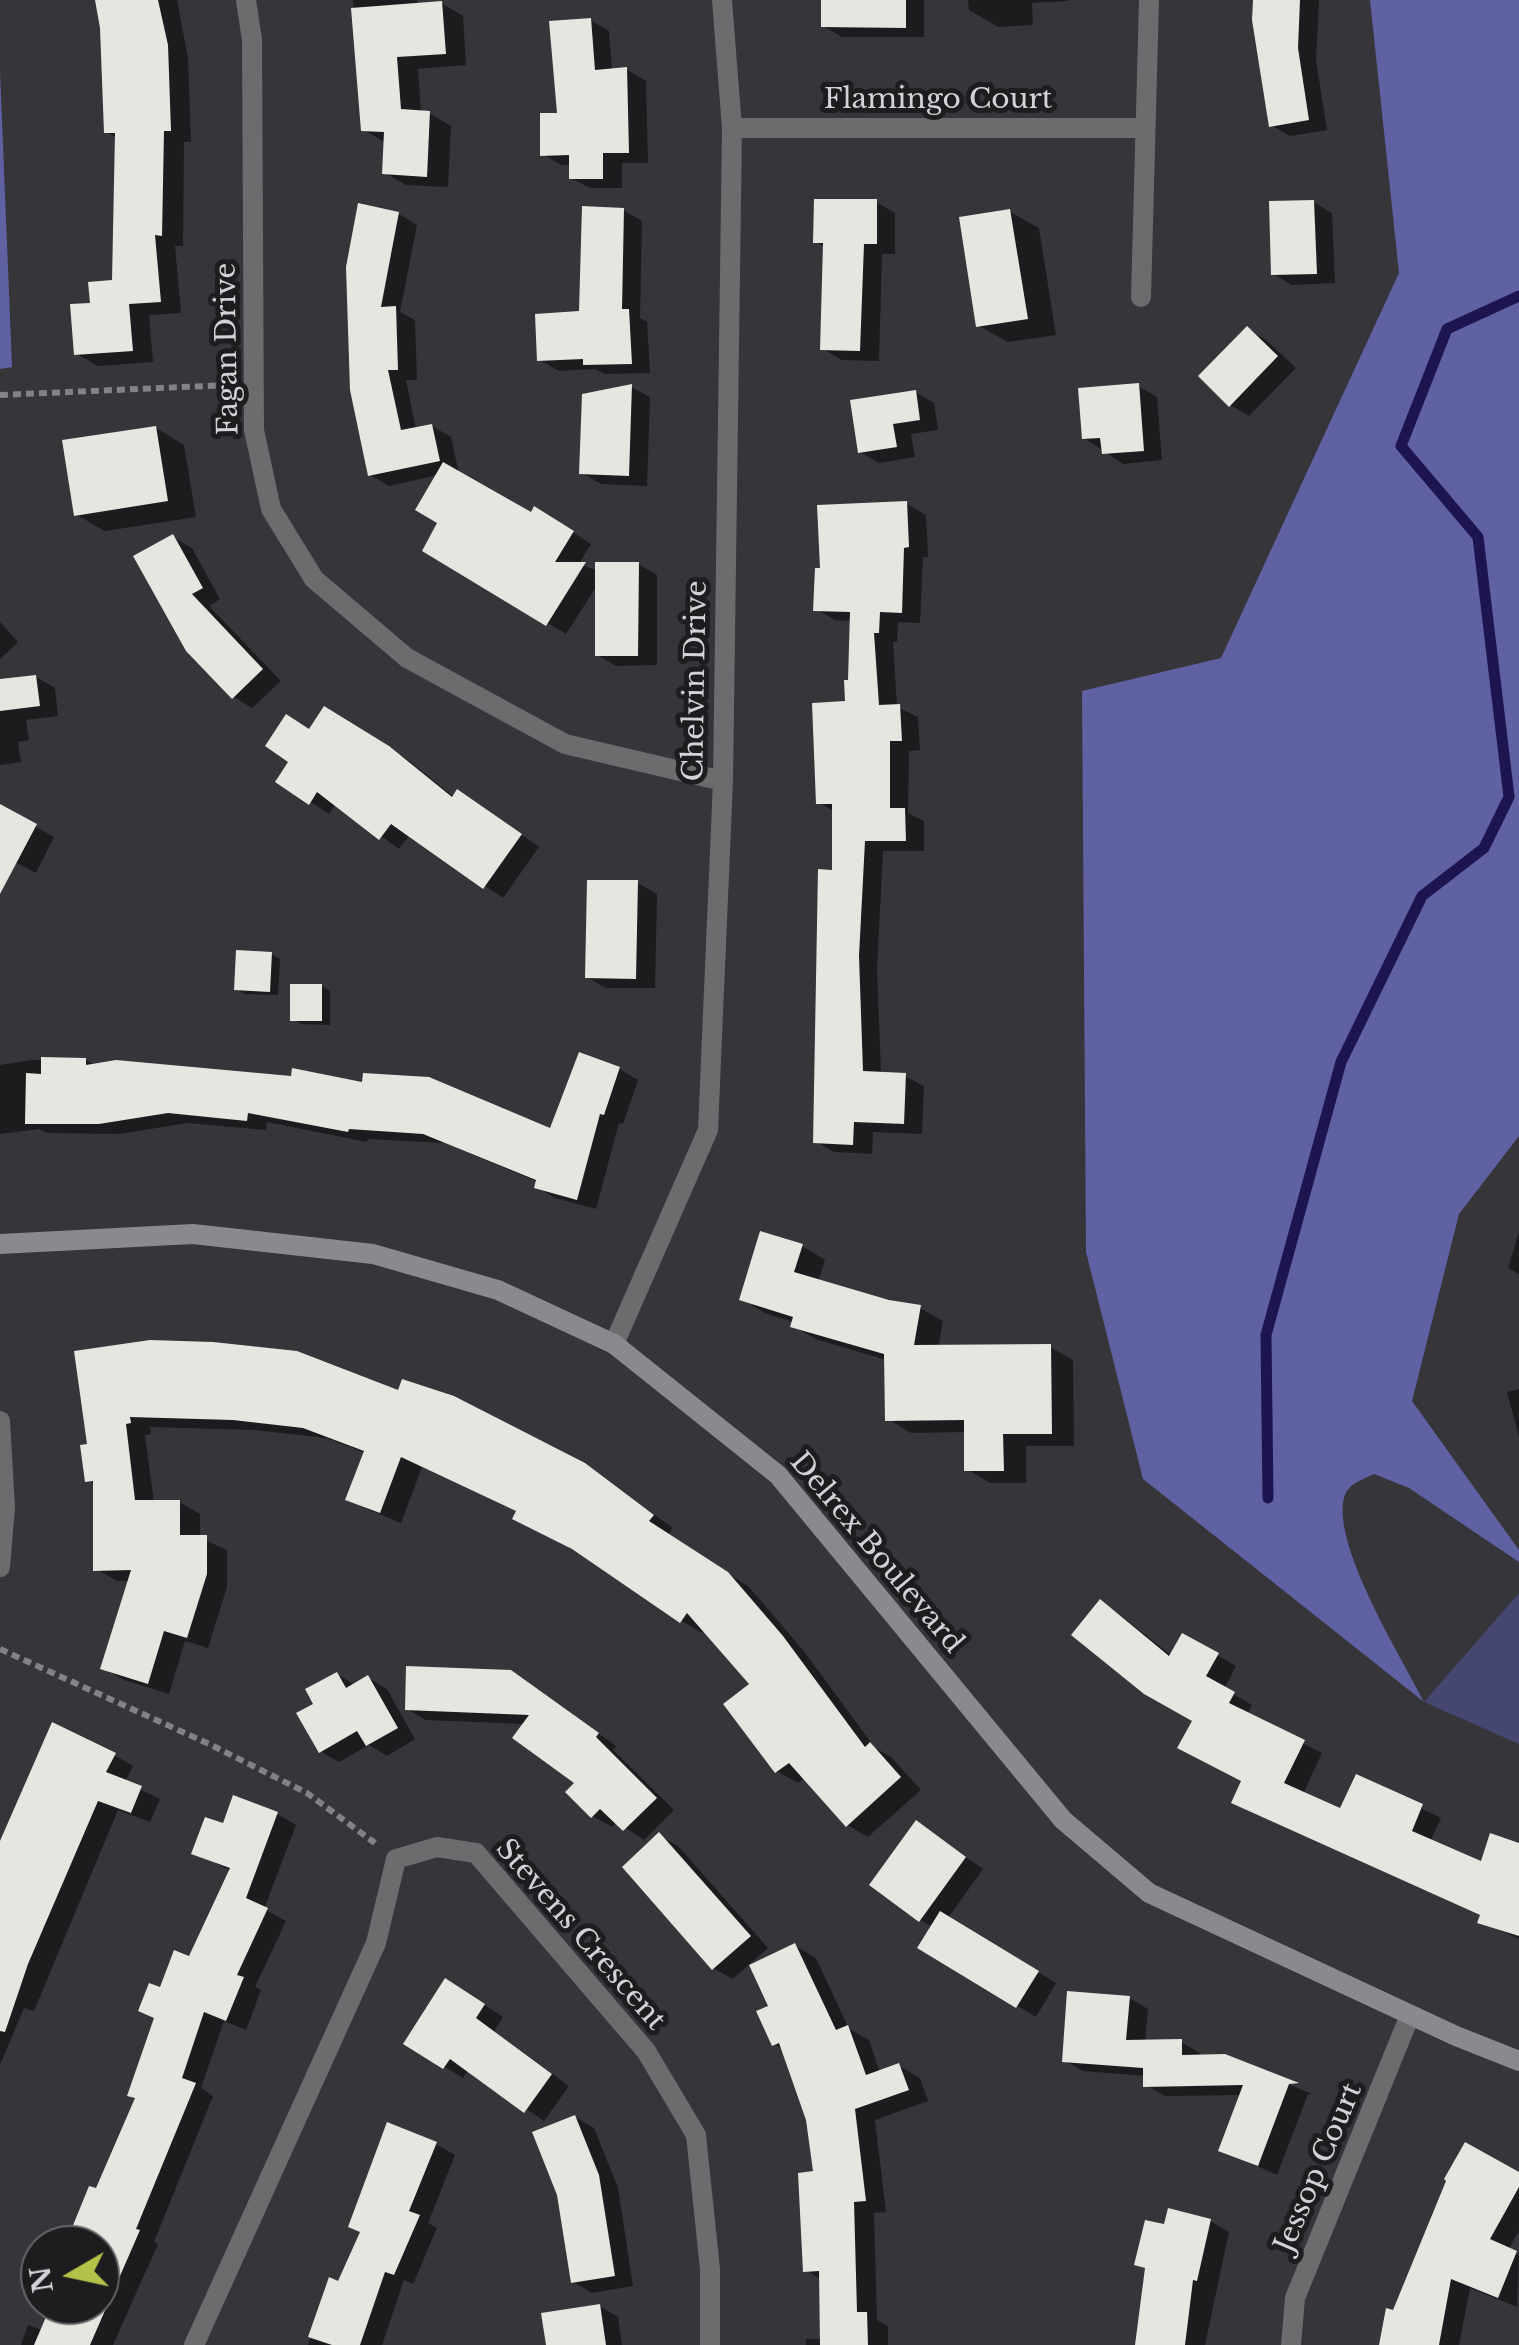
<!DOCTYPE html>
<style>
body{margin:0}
#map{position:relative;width:1519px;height:2345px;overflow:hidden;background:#35353a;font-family:"Libre Baskerville",serif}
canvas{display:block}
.north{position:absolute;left:20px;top:2225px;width:100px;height:100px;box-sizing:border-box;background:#1d1d1f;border:2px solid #666669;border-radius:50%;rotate:261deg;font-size:28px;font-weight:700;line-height:40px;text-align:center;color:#d3d3d7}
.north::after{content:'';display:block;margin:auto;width:35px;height:45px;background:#b5c249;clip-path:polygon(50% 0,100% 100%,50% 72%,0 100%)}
</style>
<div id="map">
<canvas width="1519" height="2345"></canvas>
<div class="north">N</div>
</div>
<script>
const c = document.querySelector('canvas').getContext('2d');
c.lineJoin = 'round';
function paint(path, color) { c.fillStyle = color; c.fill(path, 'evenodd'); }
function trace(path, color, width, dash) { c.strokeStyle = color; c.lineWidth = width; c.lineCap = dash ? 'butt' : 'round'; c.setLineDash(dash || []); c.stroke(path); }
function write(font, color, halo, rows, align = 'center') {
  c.font = font + ' "Libre Baskerville",serif'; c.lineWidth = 10; c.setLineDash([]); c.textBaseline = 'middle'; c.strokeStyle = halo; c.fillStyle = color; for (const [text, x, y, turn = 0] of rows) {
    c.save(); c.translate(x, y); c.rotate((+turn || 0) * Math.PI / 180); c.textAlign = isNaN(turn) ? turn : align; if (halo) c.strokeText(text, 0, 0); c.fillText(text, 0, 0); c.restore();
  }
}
const green = new Path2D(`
 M1519 1593V1744L1424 1702Z`);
const forest = new Path2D(`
 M1370 0H1519V1136L1459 1214 1412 1401 1519 1550V1562L1409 1488 1374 1474C1362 1480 1347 1484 1344 1498 1332 1546 1401 1656 1424 1702L1143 1479 1086 1252 1082 691 1221 658 1399 273Z
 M0 71 12 367 0 369Z`);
const shadow = new Path2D(`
 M98 0H177L188 58 191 142H184L183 246H175L181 313 149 315 153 362 98 366 77 354 92 305 115 282 117 138 106 132 103 28Z
 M353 0H417L418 5 441 3 463 16 466 65 418 69 421 113H429L451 126 448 187 406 185 385 173 386 143 364 130Z
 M824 0H924V37H842L823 26Z
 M968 0H1068V1L1032 3 1033 25 998 27 969 10Z
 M1256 0H1319L1316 60 1327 130 1290 136 1271 125Z
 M590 20 609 31 612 71 627 70 646 81 648 163H622V188H590L571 178V165H561L542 154 559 115Z
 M876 202 895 213V254H882L879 361 842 360 823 349 826 248 816 242Z
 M1313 202 1332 213 1335 283 1292 285 1273 274Z
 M623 210 642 221 640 318 647 322 650 373 605 374 595 369 559 371 540 360 582 314Z
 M1010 212 1039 228 1056 335 1008 342 979 326Z
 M399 214 417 225 400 312 415 320 417 380H406L416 430 432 426 451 437 459 474 532 515 554 520 591 544 579 564 598 571 638 564 657 575V665L616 666 597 655 598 584 566 634 425 550 440 522 438 475 389 486 370 475 352 390Z
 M1247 329 1266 340 1296 368 1249 416 1230 405Z
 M1138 386 1157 397 1162 460 1123 464 1084 438Z
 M631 387 650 397 647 486 601 484 582 473Z
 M915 392 934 403 938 430 911 434 915 457 879 463 860 452Z
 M156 428 184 445 196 517 105 531 77 515Z
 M907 504 926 515 928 557H923L920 623 898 622 897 642H893L897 707 918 717 920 750 909 751 908 813 924 821V851H883L877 968 881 1074 905 1076 924 1086 922 1134 873 1132 872 1154 834 1152 815 1141 834 873 835 812 818 802 848 703 852 621 835 620 816 609Z
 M173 537 192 548 220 599 209 606 281 681 252 708 234 697 188 650Z
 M0 622 18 642 0 659Z
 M36 677 55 688 58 716 26 720 29 740 18 742 21 762 0 765V682Z
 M325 710 408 760 454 797 477 803 539 847 503 898 410 835 399 849 336 803 329 814 278 781Z
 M0 807 54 837 36 873 0 854Z
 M638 883 657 894 655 988H606L587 977Z
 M271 954 280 959 278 995 245 994 237 989Z
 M322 986 330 991V1025L301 1024 292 1019Z
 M31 1060H86L96 1066 551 1132 619 1069 638 1080 623 1124 619 1123 596 1209 555 1198 537 1187 538 1182 445 1143 368 1139 367 1142 267 1122 266 1130 188 1123 119 1134 47 1133 39 1129 0 1134V1065Z
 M1519 1232V1274L1508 1268Z
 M802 1246 825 1260 818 1282 920 1308 943 1321 938 1348 1050 1347 1073 1360 1074 1446H1026V1483H990L967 1469V1432L911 1433 888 1419 886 1360 816 1339 793 1326 794 1322 765 1313 742 1299Z
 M77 1353 584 1465 673 1528 668 1535 749 1587 803 1650 875 1748 891 1757 921 1790 868 1837 847 1825 805 1778 798 1783 777 1771 753 1685 705 1629 702 1633 682 1621 519 1512 422 1467 401 1523 369 1510 348 1499 366 1453 326 1438 255 1430 150 1427 151 1434 145 1435 154 1503 179 1502 200 1514V1538L227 1550V1587L208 1648 185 1641 169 1694 124 1680 103 1668 130 1581H117L96 1569 95 1485 87 1480 90 1446Z
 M1519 1389V1437L1507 1392Z
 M1101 1603 1119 1614 1172 1656 1217 1655 1236 1666 1224 1689 1252 1705 1247 1715 1322 1753 1303 1794 1342 1811 1357 1777 1441 1818 1430 1842 1482 1864 1519 1845V1939L1480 1921 1482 1916 1253 1813 1244 1781Z
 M511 1672 616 1746 613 1750 674 1810 644 1840 617 1822 612 1827 593 1816 578 1783 526 1724 426 1720 407 1709Z
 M337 1674 355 1685 368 1678 387 1689 415 1739 387 1756 369 1745 339 1762 320 1751 317 1705Z
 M114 1755 133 1766 125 1782 160 1799 150 1822 118 1810 34 2011 24 2008 0 2065V1852Z
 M277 1814 296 1825 264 1909 286 1921 255 1987 261 1990 246 2030 224 2021 201 2088 213 2096 154 2242 158 2244 113 2345H21L28 2325 43 2330 54 2305H100V2245H71L98 2192 137 2099 161 1990 191 1959 232 1871 194 1853 224 1827Z
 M916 1823 983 1869 948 1918 1056 1983 1036 2017 921 1947 933 1927 920 1920Z
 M660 1836 678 1846 768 1948 733 1979 714 1969 625 1867Z
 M795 1946 816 1958 849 2029 869 2040 880 2073 899 2066 920 2078 928 2101 875 2120 886 2212 874 2213 877 2320 888 2326V2345H806V2339H822V2280L806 2270 816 2173 809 2120 784 2050 774 2044 771 2007Z
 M465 1992 503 2017 494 2031 569 2086 544 2121 469 2069 463 2078 407 2043Z
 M1129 1998 1148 2009 1145 2042H1181L1200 2053V2057H1224L1312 2094H1308L1277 2175 1221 2150 1242 2095 1165 2096 1146 2085V2076L1083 2071 1064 2060Z
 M575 2117 594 2128 618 2188 633 2286 592 2293 573 2282 560 2194Z
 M436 2144 455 2155 428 2223 437 2228 413 2284 404 2280 382 2345H308L330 2281 340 2284Z
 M1519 2175V2231L1508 2250 1519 2255 1517 2307 1470 2288 1459 2345H1381L1395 2312Z
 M1210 2221 1229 2232 1205 2345H1137L1148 2270 1137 2264 1166 2228Z
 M599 2306 618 2317 622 2345H548Z`);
const stream = new Path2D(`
 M1268 1498 1266 1335 1341 1062 1422 896 1484 848 1509 797 1478 537 1401 446 1447 329 1519 296`);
const building = new Path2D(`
 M95 0H158L168 45 171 131H164L162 236 155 235 161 302 129 304 133 351 74 355 70 304 90 303 88 282 112 280 115 133H104L100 28Z
 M821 0H906V28L821 27Z
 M1253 0H1300L1298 48 1309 120 1269 127 1252 20Z
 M442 1 446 54 397 57 401 109 430 111 427 177 382 174 384 132 361 131 351 8Z
 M591 18 595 70 627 67 629 153H603V179H569V155L540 156V113H557L549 21Z
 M814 199H877V244H864L860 351 820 350 823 243H813Z
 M1314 200 1317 274 1271 275 1269 201Z
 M358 203 399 212 381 307 396 306 398 370H388L401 430 432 424 440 461 368 476 350 390 346 267Z
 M582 206 624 208 622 309H629L632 364 583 365V359L537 361 535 314 579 311Z
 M1010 209 1028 319 976 327 959 217Z
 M1247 326 1278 356 1229 407 1198 376Z
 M1139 383 1144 451 1102 454 1100 438 1082 439 1078 388Z
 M632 384 629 476 579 474 582 394Z
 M916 390 920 420 893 424 897 447 858 453 850 400Z
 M156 426 168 501 74 516 62 440Z
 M443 462 531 512 534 506 574 531 555 562H586L546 626 422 551 437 523 415 510Z
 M907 501 909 547 904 548 902 613 880 612 879 633H874L879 705 900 704 902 741H890V808H905L906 841H865L859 956 863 1071 906 1073 904 1124 854 1122 853 1145 813 1143 818 869 832 870V804H816L812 703 845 701 844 680H848L850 612 813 611 815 568H820L817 505Z
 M173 534 203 588 192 594 263 669 232 699 186 651 133 556Z
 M595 562H639L638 656H595Z
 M36 675 40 706 0 711V679Z
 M324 706 389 746 452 797 457 789 522 834 483 889 391 824 379 840 317 792 309 805 275 782 288 762 265 746 286 714 309 729Z
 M0 804 37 824 0 894Z
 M587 880H638L636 979 585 978Z
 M236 950 272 952 270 992 234 990Z
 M290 984H322V1021H290Z
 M579 1052 620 1067 604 1115 600 1114 577 1200 534 1188 536 1180 423 1134 349 1129 348 1132 248 1113 247 1121 168 1113 99 1124H25L26 1073 41 1074V1057L86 1058V1065L116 1060 291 1076 292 1068 362 1082 363 1073 429 1077 550 1128Z
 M760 1231 803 1244 794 1272 889 1300 921 1305 914 1345 1051 1344 1052 1434H1003L1004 1471H964V1420L885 1421 884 1354 790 1327 793 1317 739 1300Z
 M150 1340 213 1342 297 1351 398 1390 402 1379 454 1396 585 1463 654 1515 649 1521 728 1572 783 1636 865 1747 870 1742 901 1777 846 1827 789 1763 775 1773 723 1704 749 1684 687 1613 680 1623 572 1549 512 1519 516 1511 401 1457 380 1513 345 1500 364 1451 303 1428 233 1420 130 1417 131 1423 126 1424 135 1500H180V1535H207V1574L187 1638 164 1631 148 1684 100 1669 131 1570 93 1571V1481L85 1482 80 1445 87 1444 74 1351Z
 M1100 1599 1169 1656 1182 1633 1219 1653 1206 1676 1235 1692 1229 1703 1305 1740 1284 1783 1340 1808 1356 1774 1423 1804 1412 1831 1481 1861 1490 1833 1519 1843V1936L1477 1923 1480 1915 1231 1803 1241 1781 1177 1748 1192 1721 1144 1694 1071 1635Z
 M406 1666 511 1670 599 1733 596 1737 657 1798 623 1831 600 1809 591 1818 565 1792 574 1783 512 1738 529 1715 405 1710Z
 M337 1672 346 1688 368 1675 398 1728 366 1746 357 1731 319 1753 296 1713 313 1704 305 1689Z
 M52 1722 116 1753 106 1772 142 1786 131 1813 98 1801 28 1964 5 2032 0 2031V1841Z
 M233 1795 278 1812 246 1898 268 1908 237 1975 244 1977 226 2021 204 2012 182 2078 196 2083 136 2229 140 2230 90 2345H34L51 2305H100V2245H65L89 2186 96 2188 135 2098 127 2096 154 2018 138 2011 149 1983 160 1987 174 1950 189 1956 230 1868 191 1854 205 1817 223 1823Z
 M916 1820 966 1857 919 1922 869 1885Z
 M659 1832 751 1936 712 1970 622 1867Z
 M940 1911 1039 1971 1016 2008 917 1948Z
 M795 1943 836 2030 848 2025 866 2075 899 2063 909 2090 855 2109 866 2201 854 2202 857 2312H867L868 2345H820L819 2271 803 2272 798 2173 813 2171 806 2120 779 2043 772 2046 756 2011 768 2006 749 1965Z
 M445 1978 485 2004 476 2018 552 2074 524 2113 450 2059 443 2069 403 2044Z
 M1067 1991 1130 1996 1126 2040 1182 2039V2055L1225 2054 1299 2083 1289 2084 1258 2166 1218 2151 1243 2085 1143 2087V2068L1062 2062Z
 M575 2115 599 2175 615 2276 571 2283 557 2195 532 2132Z
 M387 2122 437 2142 409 2211 420 2215 394 2275 385 2272 360 2345H332L308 2337 329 2277 338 2281 360 2232 348 2227Z
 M1465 2142 1519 2172V2187L1490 2239 1517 2251 1498 2298 1451 2279 1439 2345H1379L1386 2308 1393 2310 1446 2181 1444 2179Z
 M1168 2208 1211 2219 1197 2281 1193 2280 1185 2345H1135L1145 2268 1134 2265 1145 2220 1164 2224Z
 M600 2304 606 2345H546L541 2313Z`);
const path = new Path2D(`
 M0 395 229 385
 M0 1649 209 1744 307 1793 375 1843`);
const street = new Path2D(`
 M246 0 252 40 254 430 271 509 314 579 407 658 565 744 723 781
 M732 128H1144
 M1141 297 1149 0
 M614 1344 708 1130 723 781 732 128 722 0
 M0 1421 5 1507 0 1567
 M194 2345 376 1943 396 1859 437 1847 476 1853 646 2051 696 2135 710 2269V2345
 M1291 2345 1295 2298 1410 2015`);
const secondary = new Path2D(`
 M0 1244 193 1234 373 1254 498 1290 614 1344 778 1475 1063 1820 1149 1893 1456 2036 1519 2061`);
const streetNames = [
 ["Flamingo Court",938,100],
 ["Fagan Drive",228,349,-91],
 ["Chelvin Drive",696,681,-89],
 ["Delrex Boulevard",876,1553,50],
 ["Stevens Crescent",580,1935,49],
 ["Jessop Court",1319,2168,-67]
];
paint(green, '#464771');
paint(forest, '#6061a3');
paint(shadow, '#0007');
trace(stream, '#1d1550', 11);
paint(building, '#e5e6e0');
trace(path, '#828287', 6, [8, 5]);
trace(street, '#6c6c6f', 20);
trace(secondary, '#8a8a8e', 20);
write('28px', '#d3d3d7', '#1d1d1f', streetNames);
</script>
